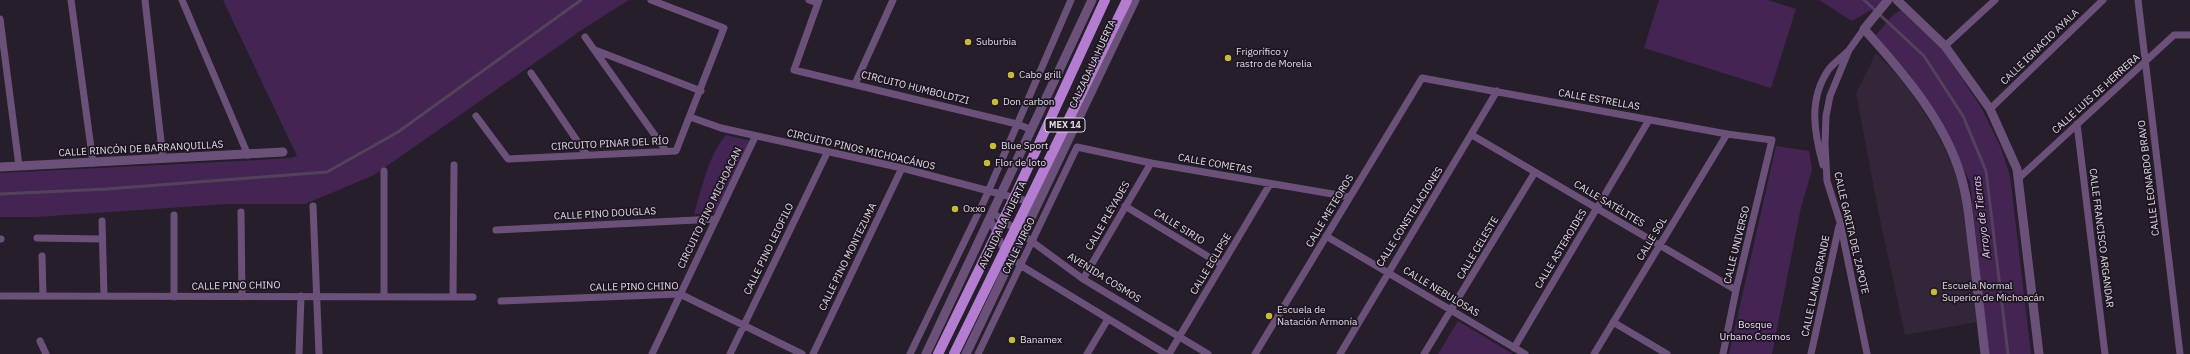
<!DOCTYPE html>
<meta charset="utf-8">
<style>
body{margin:0}
canvas{display:block;background:#261e2b}
</style>
<canvas width="2190" height="354"></canvas>
<script>
const c = document.querySelector('canvas').getContext('2d');
c.lineJoin = 'round';
function paint(path, color) { c.fillStyle = color; c.fill(path, 'evenodd'); }
function trace(path, color, width, dash) { c.strokeStyle = color; c.lineWidth = width; c.lineCap = dash ? 'butt' : 'round'; c.setLineDash(dash || []); c.stroke(path); }
function write(font, color, halo, rows, align = 'center') {
  c.font = font + ' "IBM Plex Sans",sans-serif'; c.lineWidth = 3.5; c.setLineDash([]); c.textBaseline = 'middle'; c.strokeStyle = halo; c.fillStyle = color; for (const [text, x, y, turn = 0] of rows) {
    c.save(); c.translate(x, y); c.rotate((+turn || 0) * Math.PI / 180); c.textAlign = isNaN(turn) ? turn : align; if (halo) c.strokeText(text, 0, 0); c.fillText(text, 0, 0); c.restore();
  }
}
const built = new Path2D(`
 M1876 53 1903 81 1935 129 1953 166 1961 191 1977 322 1905 335 1878 210 1856 93Z`);
const green = new Path2D(`
 M223 0H629L586 27 374 175 305 204H227L37 217H0V173L260 160 290 158 297 156Z
 M1659 0H1768L1796 9 1771 88 1644 48Z
 M1819 0H1885L1886 1 1852 21Z
 M1901 10 1943 50 1982 109 2001 148 2010 176 2031 354H1989L1970 182 1940 121 1910 75 1876 35 1894 14Z
 M726 135 751 141 716 213 694 214C702 188 708 156 726 135Z
 M1776 146 1809 151 1812 170 1801 207 1772 354H1729Z
 M1458 321 1513 354H1438Z`);
const stream = new Path2D(`
 M1864 0 1924 56 1963 116 1986 171 2008 354
 M0 194 107 189 327 172 398 132 581 0`);
const minor = new Path2D(`
 M71 0 93 163
 M145 0 163 159
 M182 0 248 155
 M809 0 818 3
 M819 0 794 70 1017 124 1030 129
 M2138 0 2180 354
 M0 19 19 166
 M1864 29 1849 50 1830 96 1826 116 1825 144 1827 181 1840 222 1867 354
 M585 37 666 151
 M1945 46 1995 0
 M595 50 701 91
 M531 73 586 154
 M855 84 893 0
 M1990 109 2103 0
 M476 116 508 159 676 151 724 28 651 0
 M690 117 721 128 902 168 1027 201
 M2077 124 2105 354
 M1472 135 1736 290
 M1823 165C1814 132 1808 99 1829 69 1834 63 1842 57 1847 52
 M384 171V297
 M2019 178 2174 35H2190
 M313 206 319 354
 M1125 206 1222 265
 M241 212 242 297
 M993 213 1083 279 1208 354
 M174 215V297
 M990 219 1004 250 1020 265 1166 354
 M102 221 104 296
 M496 230 716 219
 M1326 236 1525 354
 M37 238 102 239
 M0 239H1
 M42 256 43 296
 M1083 279 1151 163
 M0 296 473 297
 M453 296 454 165
 M501 301 680 294 802 354
 M1613 322 1667 354
 M40 341 46 354
 M1514 348 1649 120
 M299 354 301 296
 M652 354 755 137
 M730 354 827 153
 M813 354 902 168
 M910 354 984 201 1071 0
 M978 354 1077 147 1151 163 1350 197
 M1087 354 1108 319
 M1169 354 1270 184
 M1255 354 1422 78 1727 134 1772 140 1736 290 1723 354
 M1340 354 1497 91
 M1424 354 1535 172
 M1594 354 1727 134
 M1811 354 1839 226`);
const tertiary = new Path2D(`
 M1888 0 1864 29C1904 73 1951 128 1964 188 1969 208 1970 230 1973 251 1977 285 1981 320 1985 354
 M1897 0 1945 46 1990 109 2017 169 2039 354
 M0 167 283 152
 M926 354 1092 0
 M966 354 1135 0`);
const primary = new Path2D(`
 M938 354 1014 198 1105 0
 M954 354 1127 0`);
const markers = [
 [968,42,4,"#c8bb3b"],
 [1228,58,4,"#c8bb3b"],
 [1011,75,4,"#c8bb3b"],
 [995,102,4,"#c8bb3b"],
 [993,146,4,"#c8bb3b"],
 [987,163,4,"#c8bb3b"],
 [955,209,4,"#c8bb3b"],
 [1934,292,4,"#c8bb3b"],
 [1269,316,4,"#c8bb3b"],
 [1012,340,4,"#c8bb3b"]
];
const shields = [
 [1065,125,40]
];
const shieldNames = [
 ["MEX 14",1065,125]
];
const poiNames = [
 ["Suburbia",976,42],
 ["Frigorífico y",1236,52],
 ["rastro de Morelia",1236,64],
 ["Cabo grill",1019,75],
 ["Don carbon",1003,102],
 ["Blue Sport",1001,146],
 ["Flor de loto",995,163],
 ["Oxxo",963,209],
 ["Escuela Normal",1942,286],
 ["Superior de Michoacán",1942,298],
 ["Escuela de",1277,310],
 ["Natación Armonía",1277,322],
 ["Banamex",1020,340]
];
const streetNames = [
 ["CALLE IGNACIO AYALA",2040,47,-44],
 ["CALZADA LA HUERTA",1093,64,-65],
 ["CIRCUITO HUMBOLDTZI",915,88,14],
 ["CALLE LUIS DE HERRERA",2096,94,-42],
 ["CALLE ESTRELLAS",1599,100,10],
 ["CIRCUITO PINAR DEL RÍO",610,144,-3],
 ["CALLE RINCÓN DE BARRANQUILLAS",141,149,-3],
 ["CIRCUITO PINOS MICHOACÁNOS",861,150,13],
 ["CALLE COMETAS",1215,164,10],
 ["CALLE LEONARDO BRAVO",2149,178,-97],
 ["CALLE SATÉLITES",1609,204,31],
 ["CIRCUITO PINO MICHOACAN",710,208,-64],
 ["CALLE METEOROS",1330,211,-59],
 ["CALLE PINO DOUGLAS",605,214,-3],
 ["CALLE PLÉYADES",1108,216,-60],
 ["CALLE CONSTELACIONES",1410,217,-58],
 ["AVENIDA LA HUERTA",1003,225,-64],
 ["CALLE SIRIO",1179,227,32],
 ["CALLE GARITA DEL ZAPOTE",1851,233,77],
 ["CALLE FRANCISCO ARGANDAR",2101,238,83],
 ["CALLE SOL",1652,239,-59],
 ["CALLE UNIVERSO",1737,245,-76],
 ["CALLE VIRGO",1019,246,-64],
 ["CALLE CELESTE",1478,248,-59],
 ["CALLE PINO LEIOFILO",769,249,-64],
 ["CALLE ASTEROIDES",1561,249,-59],
 ["CALLE PINO MONTEZUMA",848,257,-64],
 ["CALLE ECLIPSE",1211,264,-59],
 ["AVENIDA COSMOS",1104,278,32],
 ["CALLE PINO CHINO",236,286,-1],
 ["CALLE LLANO GRANDE",1816,286,-78],
 ["CALLE PINO CHINO",634,287,-1],
 ["CALLE NEBULOSAS",1441,292,31]
];
const parkNames = [
 ["Bosque",1755,325],
 ["Urbano Cosmos",1755,337]
];
const waterNames = [
 ["Arroyo de Tierras",1982,217,-97]
];
paint(built, '#322638');
paint(green, '#442453');
trace(stream, '#54425c', 3);
trace(minor, '#6b5179', 7);
trace(tertiary, '#6b5179', 9);
trace(primary, '#b47dd1', 10);
for (const [x, y, r, color] of markers) { const dot = new Path2D(); dot.arc(x, y, r, 0, 2 * Math.PI); c.fillStyle = color; c.fill(dot); trace(dot, '#1d1521', 1.5); }
for (const [x, y, w] of shields) { const box = new Path2D(); box.roundRect(x - w / 2, y - 7, w, 14, 3); c.fillStyle = '#1d1521'; c.fill(box); trace(box, '#e1dbe4', 1); }
write('bold 9px', '#e1dbe4', null, shieldNames);
write('10px', '#e1dbe4', '#1d1521', poiNames, 'left');
write('10px', '#e1dbe4', '#1d1521', streetNames);
write('10px', '#f0dafc', '#1d1521', parkNames);
write('italic 11px', '#eacafc', '#1d1521', waterNames);
</script>
